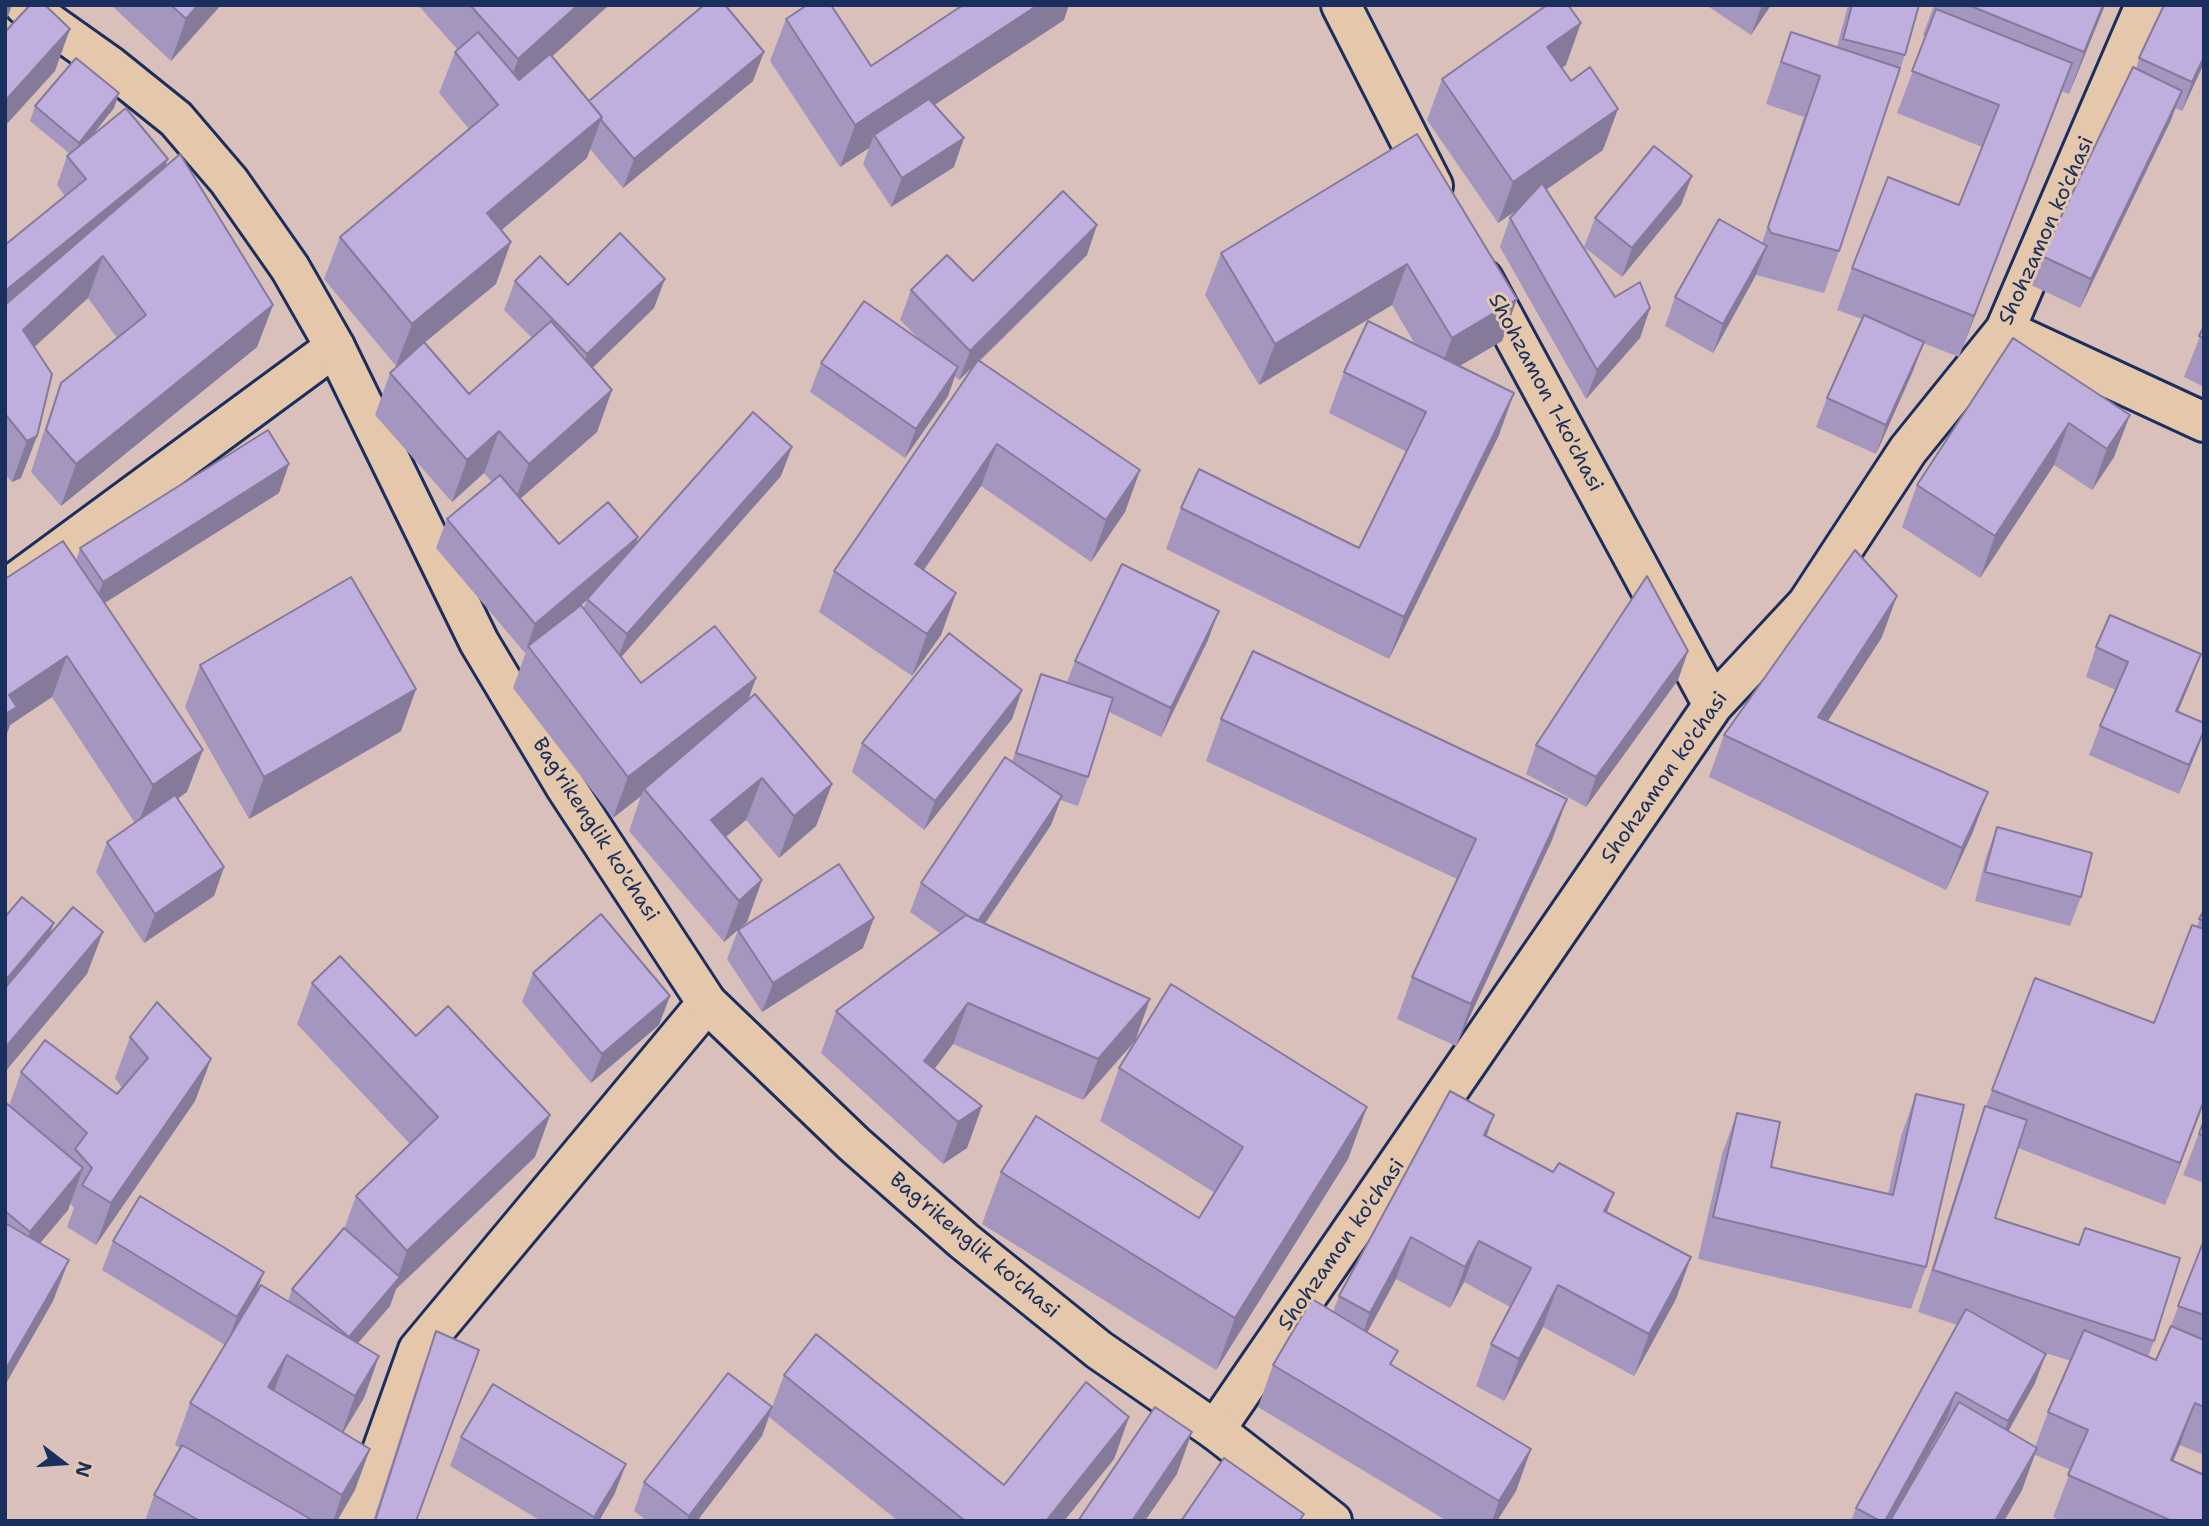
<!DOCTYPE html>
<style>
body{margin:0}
#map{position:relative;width:2209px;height:1526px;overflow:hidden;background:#dac0bb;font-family:"Shantell Sans",sans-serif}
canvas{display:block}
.frame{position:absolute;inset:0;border:7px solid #1b2f5e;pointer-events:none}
.north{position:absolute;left:28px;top:1428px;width:70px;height:70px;-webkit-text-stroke:5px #e5c8ac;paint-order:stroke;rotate:107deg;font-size:19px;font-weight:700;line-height:28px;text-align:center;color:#1b2f5e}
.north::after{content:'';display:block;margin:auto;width:24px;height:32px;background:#1b2f5e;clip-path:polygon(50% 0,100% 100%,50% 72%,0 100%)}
</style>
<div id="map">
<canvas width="2209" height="1526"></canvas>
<div class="frame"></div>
<div class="north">N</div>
</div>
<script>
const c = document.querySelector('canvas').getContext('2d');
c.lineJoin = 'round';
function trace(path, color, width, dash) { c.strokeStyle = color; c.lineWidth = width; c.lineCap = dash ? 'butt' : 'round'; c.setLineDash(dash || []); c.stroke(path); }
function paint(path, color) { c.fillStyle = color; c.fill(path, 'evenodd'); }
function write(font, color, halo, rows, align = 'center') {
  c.font = font + ' "Shantell Sans",sans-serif'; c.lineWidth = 6; c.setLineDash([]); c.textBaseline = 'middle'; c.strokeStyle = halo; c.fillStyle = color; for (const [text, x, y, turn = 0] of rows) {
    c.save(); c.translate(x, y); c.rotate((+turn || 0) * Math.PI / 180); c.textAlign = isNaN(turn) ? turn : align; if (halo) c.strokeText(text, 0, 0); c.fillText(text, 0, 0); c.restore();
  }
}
const minor = new Path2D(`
 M1341 5 1433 186
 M1483 279 1713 705
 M2005 330 2204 422
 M5 590 335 347
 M1215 1430 1713 705 1807 604 1908 450 2005 330 2145 5
 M357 1521 418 1350 707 1003`);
const secondary = new Path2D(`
 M24 5 110 66 176 119 229 181 290 268 335 347 479 642 565 786 707 1003 854 1144 964 1241 1099 1350 1215 1430 1332 1521`);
const wall = new Path2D(`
 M111 5H221L171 61Z
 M418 5H609L552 56 589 101 753 81 623 188 590 149 587 158 501 230 496 284 424 343 469 394 532 338 504 310 515 281 568 285 654 308 592 368 612 390 597 432 520 499 559 544 638 537 634 546 781 476 621 657 641 683 747 700 832 784 816 826 779 858 746 820 725 837 762 880 747 922 724 942 629 831 641 796 613 818 513 688 526 652 525 653 436 548 447 519 492 482 484 473 452 502 375 415 390 373 413 352 396 366 324 279 340 237 469 129 439 93 455 52 457 49ZM587 600 583 609H576Z
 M1706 5H1771L1751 35Z
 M1848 5H1919L1905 55 1890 97 1839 251 1824 293 1756 275 1713 353 1665 326 1675 297 1762 243 1804 117 1766 104 1776 74 1791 32 1837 47Z
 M1934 5H2105L2069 94 2061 91 1959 357 1923 343 1913 371 1876 454 1816 427 1827 398 1862 319 1837 310 1852 268 1959 205 1982 147 1897 113 1926 36 1923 35Z
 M2204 5V63L2182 111 2175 108 2171 120 2080 308 2031 285 2042 256 2136 69 2139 58Z
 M786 19 871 66 1064 20 934 105 954 167 891 207 863 164 869 148 840 167 770 61Z
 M1566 65 1562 68 1603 150 1546 190 1615 297 1650 308 1640 338 1586 399 1500 247 1510 218 1517 210 1498 223 1427 120 1442 79Z
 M119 93 114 108 91 137 165 167 273 305 257 347 61 506 31 472 46 425 61 383 117 338 88 298 34 347 37 436 21 478 12 482 5 474V245L65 196 57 185 67 156 70 154 30 121 35 106Z
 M1417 134 1517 299 1502 341 1459 366 1499 435 1389 659 1166 549 1181 508 1359 548 1407 452 1329 413 1344 372 1415 344 1392 305 1259 385 1205 295 1221 253Z
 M1681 205 1622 277 1584 247 1595 218Z
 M1087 255 980 361 1140 470 1125 512 1091 562 981 486 924 570 956 593 941 635 912 676 819 612 834 571 973 367 959 380 955 376 948 396 905 458 810 392 821 363 920 340 900 320 911 290 973 281Z
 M2204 326V387L2184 377Z
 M2013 338 2114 457 2092 490 2054 465 1980 578 1902 527 1917 485Z
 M279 493 104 603 187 792 178 799 224 867 214 896 144 943 96 872 107 842 135 823 52 697 10 725 5 739V579L76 561 80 548Z
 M1882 637 1828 721 1988 792 1972 834 1946 890 1709 777 1724 735Z
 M1208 640 1161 737 1109 712 1088 777 1078 806 1060 800 1051 825 985 924 1150 999 1135 1041 1083 1100 953 1044 934 1069 982 1106 967 1148 943 1164 821 1053 836 1011 941 934 910 912 921 883 1012 762 1041 674 1067 682 1075 661Z
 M2096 647 2201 654 2178 711 2204 732 2179 794 2089 755 2100 726 2116 690 2086 677Z
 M1688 651 1678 680 1586 807 1526 774 1536 745Z
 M200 665 416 689 401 731 249 819 185 707Z
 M1022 690 1012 719 924 830 852 772 862 743Z
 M1221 719 1567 799 1552 840 1456 1046 1397 1019 1412 977 1457 879 1206 761Z
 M1997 827 2081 897 2070 926 1975 901 1986 857Z
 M2204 910V1103L2165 1205 2018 1148 1995 1218 2154 1341 2148 1357 2156 1360 2170 1328 2204 1240V1455L2180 1445 2173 1461 2204 1521H2061L2053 1517 2071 1470 2035 1455 2022 1490 2004 1521H1851L1856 1508 1957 1325 1918 1312 1970 1148 2035 978 2154 1023ZM2042 1352 2071 1361 2048 1412 2035 1447 2008 1431 2035 1383ZM1946 1421 1947 1422 1894 1513Z
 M738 930 863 948 762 1012 727 959Z
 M533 973 659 1025 591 1083 522 1002Z
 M312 983 416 1036 550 1115 535 1157 396 1289 390 1306 358 1343 379 1356 364 1398 343 1432 355 1490 337 1521H145L154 1495 180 1448 175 1445 190 1403 225 1345 102 1270 113 1241 288 1301 292 1289 344 1229 356 1196 410 1144 297 1024Z
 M130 1037 211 1059 195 1101 96 1245 67 1227 74 1208 70 1203 68 1210 40 1243 53 1301 5 1385V1102L9 1106 21 1072 117 1094 122 1088 115 1078Z
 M1119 1068 1367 1107 1348 1159 1216 1370 982 1224 1001 1172 1199 1218 1215 1193 1100 1121Z
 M1916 1094 1926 1267 1911 1309 1698 1259 1722 1154 1737 1113 1771 1167 1888 1194 1901 1136Z
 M2204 1120V1183L2183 1175Z
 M1486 1136 1607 1212 1691 1257 1676 1299 1634 1376 1543 1327 1504 1401 1476 1386 1491 1344 1510 1307 1464 1282 1450 1308 1396 1279 1367 1333 1393 1366 1531 1449 1516 1491 1497 1521H1447L1258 1407 1273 1365 1333 1312 1339 1296Z
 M436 1331 416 1521H373L421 1373Z
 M784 1375 1004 1485 1129 1417 1114 1459 1064 1521H898L769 1417 762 1436 697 1521H647L634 1511 644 1482 772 1407Z
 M461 1437 615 1493 599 1521H541L450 1466Z`);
const shadedWall = new Path2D(`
 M5 5H12L5 24Z
 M198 5H221L171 61 186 19Z
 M578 5H609L503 101 518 59Z
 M1038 5H1069L1064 20 878 142 874 135 869 148 840 167 855 125Z
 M1762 5H1771L1751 35Z
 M2103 5H2105L2069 94 2084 52Z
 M1581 23 1566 65 1531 89 1547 47Z
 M70 29 55 71 5 126V101Z
 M764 52 753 81 623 188 634 159Z
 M2204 57V63L2182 111 2192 82Z
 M2072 63 2057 105 1959 357 1974 316Z
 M2182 91 2171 120 2080 308 2091 279Z
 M119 93 114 108 74 158 79 143Z
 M1618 109 1603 150 1498 223 1513 182Z
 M602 117 587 158 472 255 487 213Z
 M964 138 954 167 891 207 902 178Z
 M168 159 157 188 5 312V291Z
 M1692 176 1681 205 1622 277 1632 248Z
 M1097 225 1087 255 959 380 970 351Z
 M511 242 496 284 396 366 412 324Z
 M1767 246 1756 275 1713 353 1723 324Z
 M103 256 88 298 7 372 23 330Z
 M1407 264 1392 305 1259 385 1275 344Z
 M665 279 654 308 576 384 587 354Z
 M1517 299 1502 341 1436 380 1452 338Z
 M273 305 257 347 61 506 76 464Z
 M1650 308 1640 338 1586 399 1597 370Z
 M1924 342 1913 371 1876 454 1886 425Z
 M958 367 948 396 905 458 916 429Z
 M612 390 597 432 513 505 529 464Z
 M1514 393 1499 435 1389 659 1404 617Z
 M2130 415 2114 457 2092 490 2107 449Z
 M2069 423 2054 465 1980 578 1995 536Z
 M499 431 484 473 452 502 467 460Z
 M37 436 21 478 12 482 27 441Z
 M997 444 981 486 899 606 915 564Z
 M792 447 781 476 616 663 627 634Z
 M289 464 279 493 92 611 103 582Z
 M1140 470 1125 512 1091 562 1106 520Z
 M638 537 627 566 530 649 528 646 525 653 535 624Z
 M956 593 941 635 912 676 927 634Z
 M1897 596 1882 637 1803 759 1818 717Z
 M1219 611 1208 640 1161 737 1171 708Z
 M1688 651 1678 680 1586 807 1596 777Z
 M2201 654 2190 683 2166 740 2176 711Z
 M67 656 52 697 10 725 5 739V704L9 695Z
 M756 678 741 720 644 789 641 796 613 818 628 777Z
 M416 689 401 731 249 819 264 777Z
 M1022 690 1012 719 924 830 935 801Z
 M2204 732 2196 753 2179 794 2189 765Z
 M203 750 187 792 137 826 153 785Z
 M762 778 746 820 702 857 711 820Z
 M832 784 816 826 779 858 794 816Z
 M1988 792 1972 834 1946 890 1962 848Z
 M1062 796 1051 825 966 951 977 922Z
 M1567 799 1552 840 1456 1046 1471 1004Z
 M224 867 214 896 144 943 155 914Z
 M762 880 747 922 724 942 739 901Z
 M874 918 863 948 762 1012 773 983Z
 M54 923 43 952 5 997V981Z
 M103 932 87 974 5 1072V1048Z
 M670 996 659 1025 591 1083 602 1054Z
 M1150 999 1135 1041 1083 1100 1098 1059Z
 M968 1003 953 1044 920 1088 924 1061Z
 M211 1059 195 1101 96 1245 111 1203Z
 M2204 1100V1103L2165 1205 2180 1163Z
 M982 1106 967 1148 943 1164 958 1122Z
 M1367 1107 1348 1159 1216 1370 1235 1318Z
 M550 1115 535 1157 396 1289 390 1306 338 1366 349 1337 396 1282 407 1251Z
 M1494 1115 1479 1157 1484 1135Z
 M83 1168 68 1210 15 1273 30 1232Z
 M1614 1193 1599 1234 1604 1211Z
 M1411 1237 1396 1279 1355 1355 1370 1313Z
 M1479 1241 1464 1282 1450 1308 1465 1267Z
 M1691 1257 1676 1299 1634 1376 1649 1334Z
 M69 1260 53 1301 5 1385V1372L7 1367Z
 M264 1272 253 1301 226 1346 237 1317Z
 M1558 1285 1543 1327 1504 1401 1519 1359Z
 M2046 1354 2035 1383 1998 1450 2008 1421Z
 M287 1355 272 1397 268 1387Z
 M379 1356 364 1398 340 1438 355 1396Z
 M1956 1392 1946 1421 1890 1521H1885Z
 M2195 1403 2180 1445 2155 1502 2171 1460Z
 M772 1407 762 1436 697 1521H687L689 1516Z
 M1129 1417 1114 1459 1064 1521H1046Z
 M1192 1432 1177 1474 1145 1521H1132Z
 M2037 1448 2022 1490 2004 1521H1995Z
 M370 1449 355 1490 337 1521H333L342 1495Z
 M1531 1449 1516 1491 1497 1521H1492L1499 1501Z
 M626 1464 615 1493 599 1521H593Z`);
const building = new Path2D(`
 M30 5H45L70 29 5 101V32Z
 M171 5H198L186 19Z
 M470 5H578L518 59Z
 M704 5H725L764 52 634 159 601 120 602 117 589 101Z
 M807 5H831L871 66 963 5H1038L855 125 786 19Z
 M1547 5H1568L1581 23 1547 47 1571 81 1590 67 1618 109 1513 182 1442 79Z
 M1852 5H1919L1905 55 1843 39Z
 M1968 5H2103L2084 52Z
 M2164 5H2204V57L2192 82 2139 58Z
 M1936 9 2072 63 1974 316 1852 268 1888 177 1959 205 1999 105 1912 71Z
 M478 32 519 80 550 54 602 117 487 213 511 242 412 324 340 237 498 105 455 52Z
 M1791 32 1900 68 1839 251 1771 233 1768 227 1820 76 1781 62Z
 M76 58 119 93 79 143 35 106Z
 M2133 67 2182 91 2091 279 2042 256Z
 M929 99 964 138 902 178 874 135Z
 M126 108 168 159 5 291V245L86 179 67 156Z
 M1417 134 1517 299 1452 338 1407 264 1275 344 1221 253Z
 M1654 146 1692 176 1632 248 1595 218Z
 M180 154 273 305 76 464 46 430 61 383 146 315 103 256 23 330 52 374 37 436 27 441 5 414V305Z
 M1542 183 1615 297 1640 282 1650 308 1597 370 1510 218Z
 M1063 191 1097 225 970 351 911 290 947 255 973 281Z
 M1719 219 1767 246 1723 324 1675 297Z
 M620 233 665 279 587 354 515 281 540 256 568 285Z
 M864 301 958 367 916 429 821 363Z
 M1864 315 1924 342 1886 425 1827 398Z
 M551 321 612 390 529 464 499 431 467 460 390 373 424 342 469 394Z
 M1368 321 1514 393 1404 617 1181 508 1199 469 1359 548 1426 412 1344 372Z
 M2204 326V338L2199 336Z
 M2013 338 2130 415 2107 449 2069 423 1995 536 1917 485Z
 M978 360 1140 470 1106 520 997 444 915 564 956 593 927 634 834 571Z
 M753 412 792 447 627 634 587 599Z
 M268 430 289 464 103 582 80 548Z
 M500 475 559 544 608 502 638 537 535 624 447 519Z
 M63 541 203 750 153 785 67 656 9 695 17 707 5 714V579Z
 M1855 550 1897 596 1818 717 1988 792 1962 848 1724 735Z
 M1122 564 1219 611 1171 708 1075 661Z
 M1647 576 1688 651 1596 777 1536 745Z
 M351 577 416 689 264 777 200 665Z
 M581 605 641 683 715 626 756 678 628 777 528 646Z
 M2110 615 2201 654 2176 711 2204 723V731L2189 765 2100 726 2128 662 2096 647Z
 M949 633 1022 690 935 801 862 743Z
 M1253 651 1567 799 1471 1004 1412 977 1476 839 1221 719Z
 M1041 674 1113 698 1088 777 1016 753Z
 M755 694 832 784 794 816 762 778 711 820 762 880 739 901 644 789Z
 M1005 757 1062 796 978 921 970 917 921 883Z
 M175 795 224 867 155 914 107 842Z
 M1997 827 2092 853 2081 897 1985 872Z
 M839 864 874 918 773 983 738 930Z
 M22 897 54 923 5 981V917Z
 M73 907 103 932 5 1048V988Z
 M2204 910V921L2199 919Z
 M601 914 670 996 602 1054 533 973Z
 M966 915 1150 999 1098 1059 968 1003 924 1061 982 1106 958 1122 836 1011Z
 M2192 925 2204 929V1100L2180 1163 1992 1090 2035 978 2154 1023Z
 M340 956 416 1036 448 1006 550 1115 407 1251 356 1196 438 1117 312 983Z
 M1171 984 1367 1107 1235 1318 1001 1172 1036 1116 1199 1218 1243 1147 1119 1068Z
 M157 1002 211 1059 111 1203 82 1185 92 1168 75 1149 87 1133 21 1072 45 1040 117 1094 148 1058 130 1037Z
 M1450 1091 1494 1115 1484 1135 1553 1172 1559 1163 1614 1193 1604 1211 1691 1257 1649 1334 1558 1285 1519 1359 1491 1344 1531 1268 1479 1241 1465 1267 1411 1237 1370 1313 1339 1296Z
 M1916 1094 1964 1105 1926 1267 1713 1217 1737 1113 1780 1122 1771 1167 1893 1195Z
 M5 1102 83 1168 30 1232 5 1211Z
 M1985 1106 2027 1120 1995 1218 2079 1245 2085 1228 2180 1258 2154 1341 1933 1270Z
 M2204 1120V1136L2199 1134Z
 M140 1196 264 1272 237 1317 113 1241Z
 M5 1223 69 1260 7 1367 5 1365Z
 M344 1228 400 1277 349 1337 292 1289Z
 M2204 1240V1315L2178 1306Z
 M261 1285 379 1356 355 1396 287 1355 268 1387 370 1449 342 1495 190 1403Z
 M1312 1299 1398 1351 1390 1364 1531 1449 1499 1501 1273 1365Z
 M1966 1309 2046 1354 2008 1421 1956 1392 1885 1521H1880L1856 1508Z
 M2171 1326 2204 1340V1407L2195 1403 2171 1460 2204 1475V1521H2172L2068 1475 2088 1430 2048 1412 2084 1330 2156 1360Z
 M436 1331 479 1350 416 1521H375Z
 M816 1334 1004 1485 1086 1382 1129 1417 1046 1521H965L784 1375Z
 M728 1373 772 1407 689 1516 644 1482Z
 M493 1384 626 1464 594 1517 461 1437Z
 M1959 1402 2037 1448 1995 1521H1890Z
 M1155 1407 1192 1432 1132 1521H1078Z
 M182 1445 314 1521H200L154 1495Z
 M1224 1458 1304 1514 1299 1521H1181Z`);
const streetNames = [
 ["Shohzamon ko'chasi",2047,231,-66],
 ["Shohzamon 1-ko'chasi",1545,393,62],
 ["Shohzamon ko'chasi",1665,778,-55],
 ["Bag'rikenglik ko'chasi",595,830,57],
 ["Shohzamon ko'chasi",1342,1245,-55],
 ["Bag'rikenglik ko'chasi",974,1246,40]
];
trace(minor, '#1b2f5e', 44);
trace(secondary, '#1b2f5e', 44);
trace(minor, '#e5c8ac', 38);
trace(secondary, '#e5c8ac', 38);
paint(wall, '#a496bf');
paint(shadedWall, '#867a9b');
paint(building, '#bfaede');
trace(building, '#867a9b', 2);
write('21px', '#1b2f5e', '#e5c8ac', streetNames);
</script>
